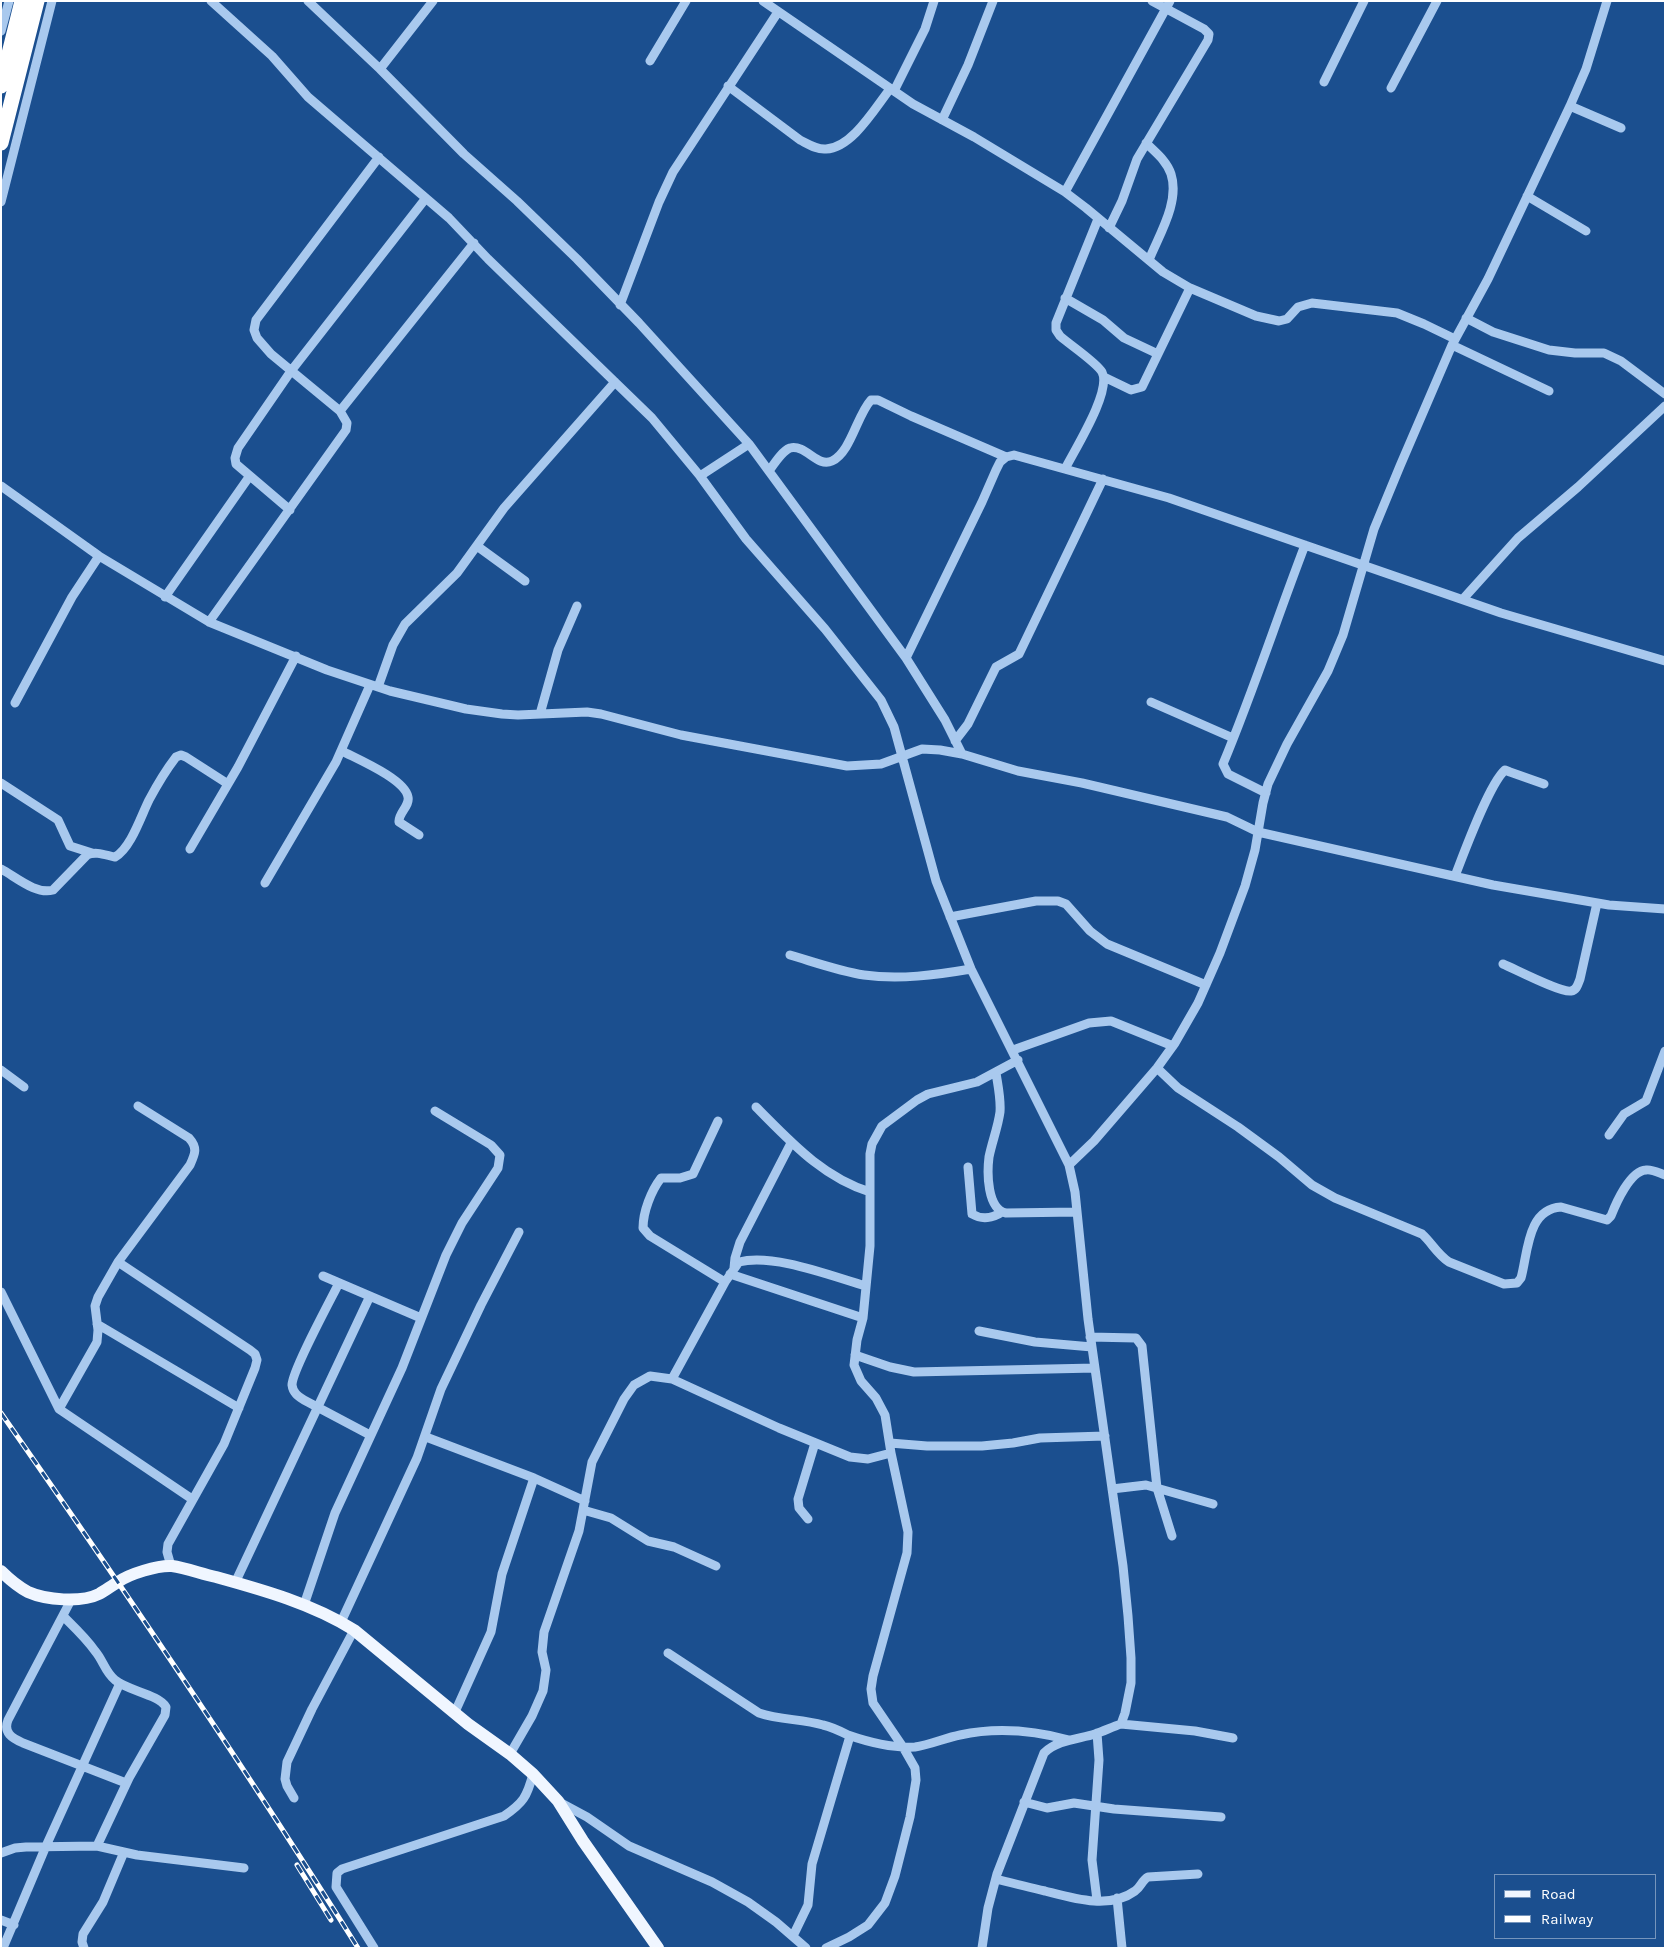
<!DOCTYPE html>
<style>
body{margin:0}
#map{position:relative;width:1666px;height:1949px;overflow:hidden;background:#1b4f8f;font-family:Karla,sans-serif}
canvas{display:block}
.frame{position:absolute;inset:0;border:2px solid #fff;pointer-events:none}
.legend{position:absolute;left:1494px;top:1874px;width:162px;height:65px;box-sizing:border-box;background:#1b4f8f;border:1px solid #7695bc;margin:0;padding:6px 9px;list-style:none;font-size:15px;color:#fff}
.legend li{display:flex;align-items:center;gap:10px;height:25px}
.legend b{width:25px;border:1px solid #7695bc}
</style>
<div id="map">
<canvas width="1666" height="1949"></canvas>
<div class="frame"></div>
<ul class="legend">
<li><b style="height:6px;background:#f0f6ff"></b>Road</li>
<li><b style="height:6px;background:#fff"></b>Railway</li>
</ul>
</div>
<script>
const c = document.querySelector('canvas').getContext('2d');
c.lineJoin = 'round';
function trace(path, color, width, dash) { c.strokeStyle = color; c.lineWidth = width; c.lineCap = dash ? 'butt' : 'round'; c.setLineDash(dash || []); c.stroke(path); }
const minor = new Path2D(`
 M211 1 272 56 308 97 449 218 488 259 652 418 700 476 746 539 825 629 881 700 894 727 936 881 971 969 1069 1165 1075 1192 1088 1319 1123 1566 1128 1616 1131 1658V1683L1125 1713 1121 1724C1112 1727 1104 1731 1095 1734 1079 1739 1057 1740 1044 1753L997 1874 988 1908 982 1948
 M308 1 380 69 464 154 517 201 577 259 639 323 749 444
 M763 1 913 104 974 137 1065 192 1086 208 1163 272 1190 288 1256 316 1279 321 1287 319 1298 307 1312 303 1397 313 1424 324 1455 339
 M1 31 9 1
 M650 61 686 1
 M380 69 433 1
 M1324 82 1364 1
 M728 86 800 140C808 144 817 150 826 149 852 148 875 108 890 89
 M1391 88 1437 1
 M894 91 925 29 934 1
 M1570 106 1621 128
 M942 120 968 65 993 1
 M1146 143C1155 152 1167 161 1171 174 1180 202 1159 235 1149 260
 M1065 192 1170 1
 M1527 196 1586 231
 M1 202 52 1
 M1109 228 1122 201 1137 159 1208 40 1209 34 1204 29 1152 1
 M1065 298 1103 320 1124 338 1158 354
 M620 305 659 202 673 172 778 12
 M1466 318 1493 332 1549 350 1575 353H1604L1621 361 1665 394
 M1452 345 1549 391
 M1104 377 1131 390 1142 387 1190 288
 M340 411 474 243
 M1065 469C1075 449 1112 391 1102 372 1096 362 1070 345 1060 336L1056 330V323L1098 219
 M769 471C774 464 782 451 790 448 806 444 817 468 832 461 851 452 857 415 871 400H878L911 416 1006 457
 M700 476 749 444 906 658 945 720 962 754
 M1 486 99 556 209 622 327 670 390 691 466 709 502 714 518 715 587 712 601 714 681 735 847 766 881 764 922 749 940 750 962 754 1018 771 1082 783 1227 817 1258 832 1493 885 1609 905 1665 909
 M290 510 236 464 235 458 238 448 291 371 426 198
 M477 546 525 581
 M165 597 249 477
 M1463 599 1518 538 1578 487 1665 406
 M209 622 346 430 347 423 340 411 271 354 257 338 254 330 256 320 379 157
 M906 658 982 502 996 470 1000 462 1006 457 1014 455 1169 498 1501 613 1665 661
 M378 687 393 645 405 624 457 573 504 508 615 382
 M1151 702 1233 738
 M15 703 72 597 99 556
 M540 714 558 650 577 606
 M955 741 968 724 996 667 1019 654 1103 479
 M342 751C357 759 405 779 408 797 410 806 398 813 399 822L419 835
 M1 783 58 820 70 846 92 853
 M1266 793 1228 774 1223 764C1253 692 1277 618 1305 545
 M190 849 238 767 296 656
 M1 869C16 877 36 895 53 890L87 855C96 851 105 855 115 857 131 848 141 816 149 800 157 785 166 770 176 757L181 755 186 757 228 784
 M1455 876C1464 853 1489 784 1505 770L1510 772 1544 784
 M265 883 336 762 370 685
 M950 917 1036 901H1058L1066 904 1090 931 1107 944 1206 985
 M790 955C814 962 839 971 864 975 899 980 936 975 971 969
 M1503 964C1515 969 1561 993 1571 991 1577 990 1578 984 1580 979L1597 903
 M1013 1050 1089 1023 1111 1021 1173 1046
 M1157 1068 1178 1088 1238 1127 1279 1157 1312 1185 1335 1198 1422 1234C1432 1243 1437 1254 1449 1262L1504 1284 1517 1283 1521 1278C1528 1253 1527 1209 1561 1207L1607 1220 1611 1216C1616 1203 1630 1171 1646 1170 1652 1169 1659 1173 1665 1175
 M1 1070 24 1087
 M996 1073C998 1086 1001 1099 1000 1112 998 1127 992 1142 989 1157 987 1173 987 1209 1006 1213L1077 1212
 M756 1107C790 1141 822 1177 870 1192
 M718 1121 693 1174 680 1178H661C651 1191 643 1212 643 1228L650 1236 725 1282
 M1609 1135 1624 1114 1646 1101 1665 1051
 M1069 1165 1094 1141 1157 1068 1175 1043 1198 1003 1220 953 1245 886 1255 850 1263 803 1268 784 1287 744 1328 671 1343 635 1374 529 1400 466 1452 345 1488 279 1570 106 1586 69 1607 1
 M968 1167 972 1214C982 1220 993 1218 1002 1212
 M118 1262 250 1350 255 1354 257 1360 255 1368 224 1444 168 1544 167 1552 171 1566
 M734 1268 735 1258 740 1242 791 1143
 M730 1274 863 1318
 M323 1276 421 1318
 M339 1283C330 1301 292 1371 292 1385 293 1393 298 1396 304 1400L370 1435
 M1 1292 59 1409 192 1499
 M97 1324 239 1408
 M979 1331 1035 1342 1092 1347
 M1090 1337 1136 1338 1142 1346 1157 1488 1172 1536
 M855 1355 890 1367 914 1372 1095 1368
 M672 1379 725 1282 739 1262C773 1253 831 1276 866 1286
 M59 1409 97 1342 98 1330 95 1306 98 1297 118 1262 190 1165C195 1154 198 1148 189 1138L138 1106
 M426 1437 534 1478 585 1501
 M890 1443 927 1446H982L1013 1443 1040 1438 1105 1436
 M1112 1489 1146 1485 1213 1504
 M583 1510 611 1518 648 1541 674 1547 716 1566
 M808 1519 799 1508 798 1499 815 1443
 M235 1583 370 1296
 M71 1600 8 1720C3 1733 12 1738 23 1743L126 1783
 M304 1605 335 1513 402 1368 446 1255 462 1223 498 1168 500 1155 491 1145 435 1111
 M63 1616C74 1627 86 1638 95 1651 103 1660 105 1672 115 1680 128 1691 158 1694 166 1707L165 1715 129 1778 97 1846
 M341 1622 417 1458 441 1389 481 1305 519 1232
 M668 1653 759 1713C780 1720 802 1719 823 1725 832 1727 840 1731 848 1735 868 1742 894 1748 915 1747 930 1745 945 1738 960 1735 997 1727 1032 1730 1069 1740
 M455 1712 491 1632 502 1574 534 1478
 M1121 1724 1195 1731 1233 1738
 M510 1754 532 1716 543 1691 546 1670 542 1652 544 1632 579 1531 592 1462 624 1399 634 1385 650 1376 672 1379 779 1428 850 1457 868 1459 891 1453
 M294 1798 287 1786 285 1779 287 1762 312 1709 354 1630
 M1024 1802 1047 1808 1074 1803 1114 1809 1221 1817
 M561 1803 587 1817 629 1846 712 1882 748 1902 776 1922 806 1948
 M1 1853 15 1848 26 1847 97 1846 137 1855 244 1868
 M996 1879C1012 1883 1028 1887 1045 1891 1072 1898 1109 1910 1135 1891 1141 1887 1142 1880 1148 1877L1198 1874
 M1117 1898 1122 1948
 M1097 1900 1092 1860 1099 1760 1097 1733
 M1 1920 14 1925
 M793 1936 808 1905 812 1864 850 1736
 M3 1948 46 1846 120 1683
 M84 1948 82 1942 83 1934 103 1902 124 1852
 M374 1948 336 1887 337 1873 342 1869 504 1816C523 1803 527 1797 533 1774
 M826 1948 849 1937 868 1925 885 1903 895 1876 910 1817 916 1780 915 1768 903 1747 873 1703 871 1689 873 1676 907 1553 908 1532 891 1453 885 1415 876 1398 861 1381 854 1365 857 1340 863 1318 870 1246V1154L872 1144 882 1126 917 1100 928 1094 977 1082 1018 1060`);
const major = new Path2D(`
 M1 1571C9 1579 19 1587 28 1592 46 1600 81 1603 99 1594 105 1591 111 1586 118 1582 129 1574 158 1565 172 1566 186 1568 202 1574 216 1577 263 1590 313 1604 354 1630L468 1724 510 1754 533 1774 558 1801 583 1841 658 1948`);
const highway = new Path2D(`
 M1 86 22 1
 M1 143 37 1`);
const rail = new Path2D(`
 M1 1413C124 1589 244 1766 358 1948
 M297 1865 331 1920`);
trace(minor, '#a9c9ee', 9);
trace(major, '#f0f6ff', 12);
trace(highway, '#fff', 15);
trace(rail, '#fff', 5);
trace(rail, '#1b4f8f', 3, [9]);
</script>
